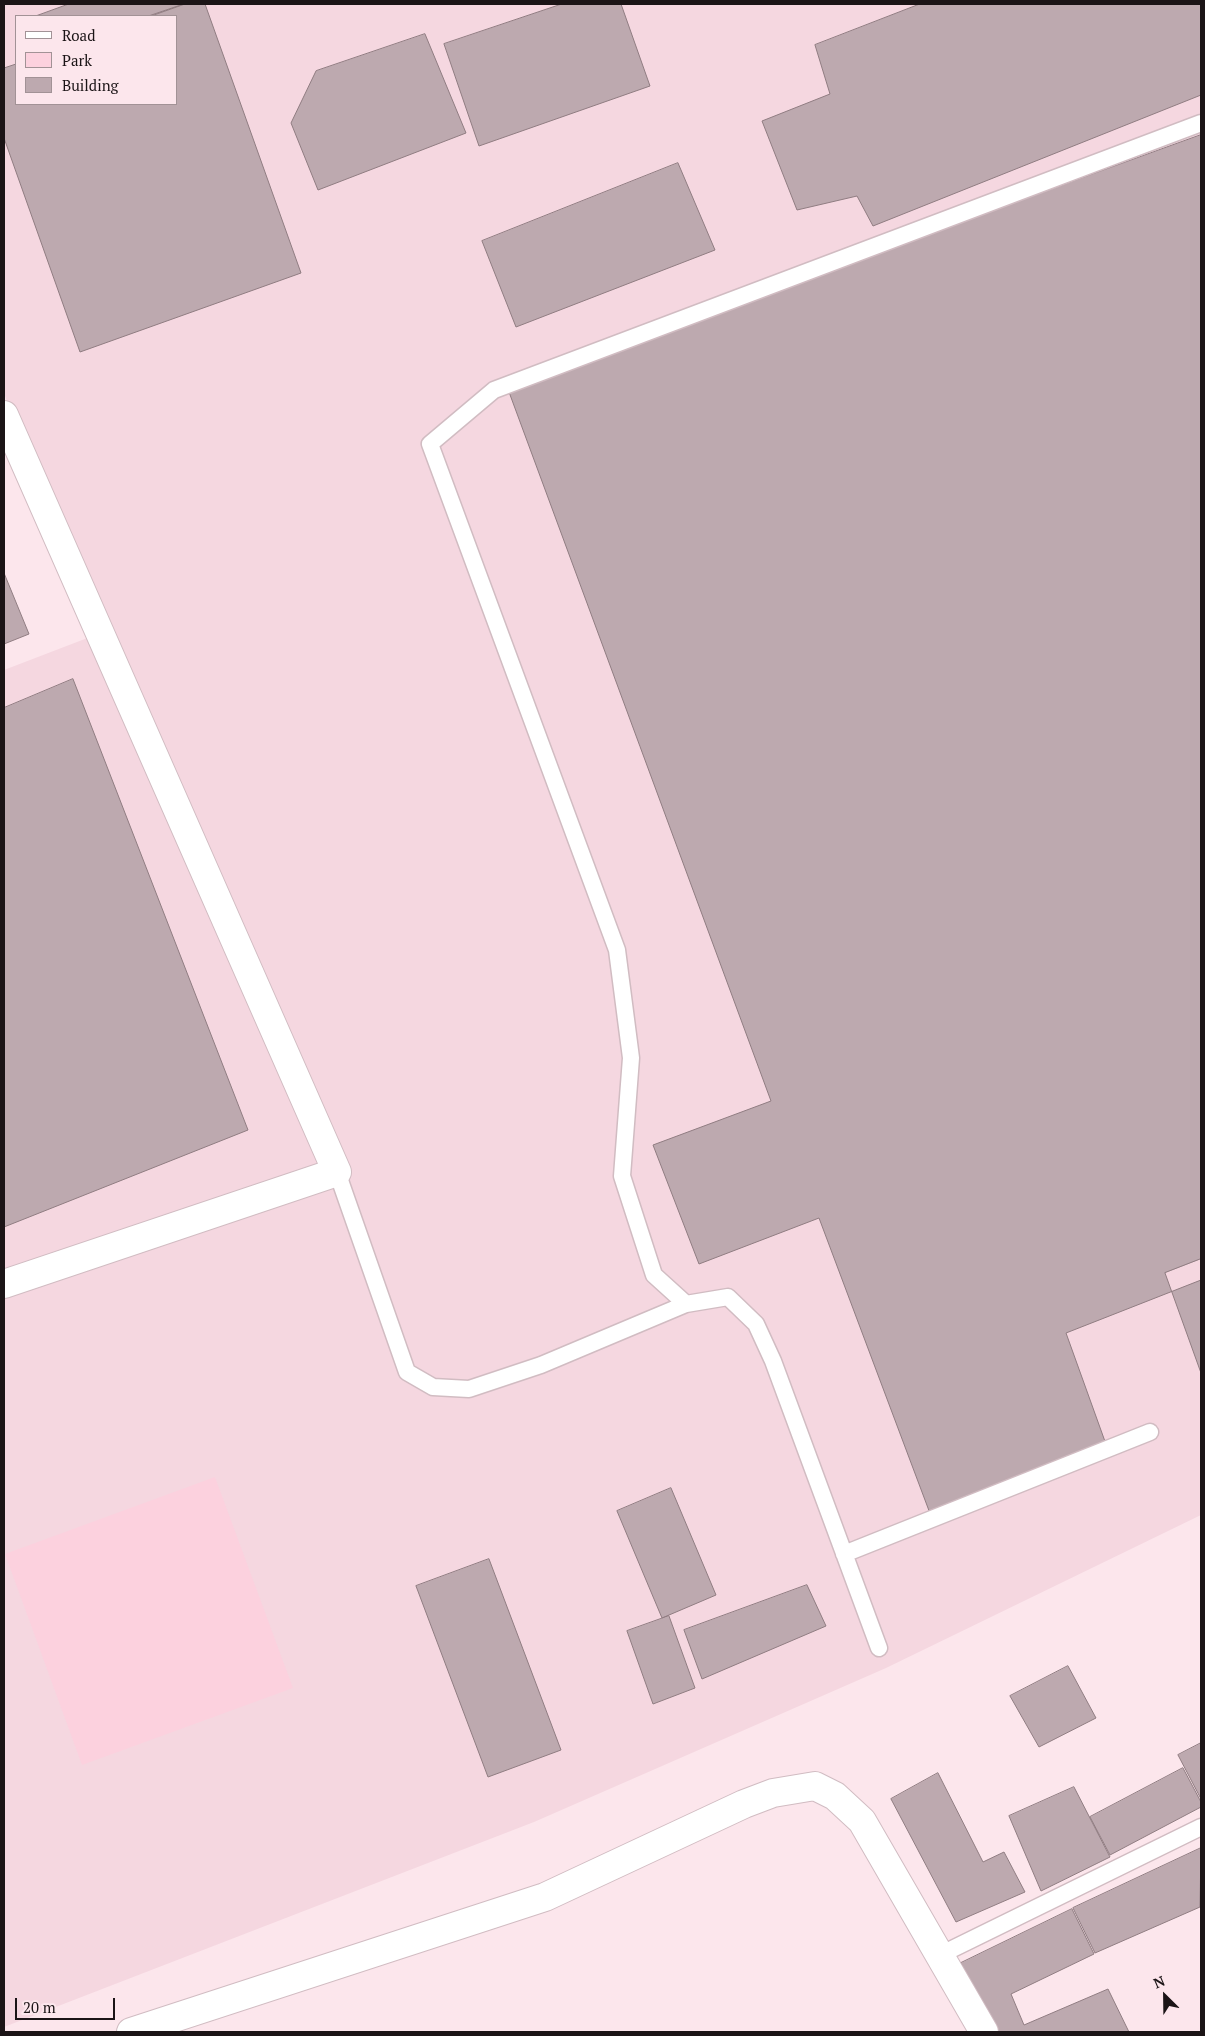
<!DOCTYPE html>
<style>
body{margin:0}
#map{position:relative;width:1205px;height:2036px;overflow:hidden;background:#fce6ec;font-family:"PT Serif",serif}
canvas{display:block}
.frame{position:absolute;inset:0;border:5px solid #1b1416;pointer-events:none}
.legend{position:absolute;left:15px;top:15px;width:162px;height:90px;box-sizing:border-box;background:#fce6ec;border:1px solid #a29296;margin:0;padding:6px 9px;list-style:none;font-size:15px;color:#1b1416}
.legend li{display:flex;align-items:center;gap:10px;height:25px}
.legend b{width:25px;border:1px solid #a29296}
.north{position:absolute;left:1140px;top:1971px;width:50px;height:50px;-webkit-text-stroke:4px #fce6ec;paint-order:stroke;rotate:337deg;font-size:14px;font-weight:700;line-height:20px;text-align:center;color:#1b1416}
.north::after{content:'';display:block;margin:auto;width:18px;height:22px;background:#1b1416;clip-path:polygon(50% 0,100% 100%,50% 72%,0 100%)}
.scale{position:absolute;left:15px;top:1998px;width:100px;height:22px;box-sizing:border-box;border:2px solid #1b1416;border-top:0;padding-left:6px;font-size:15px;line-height:18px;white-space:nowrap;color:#1b1416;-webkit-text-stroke:4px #fce6ec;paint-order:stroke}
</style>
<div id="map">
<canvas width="1205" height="2036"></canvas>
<div class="frame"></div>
<ul class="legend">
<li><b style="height:6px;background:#fff"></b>Road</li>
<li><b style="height:14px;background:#fcd1de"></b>Park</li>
<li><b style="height:14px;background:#bda9af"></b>Building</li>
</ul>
<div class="north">N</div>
<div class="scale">20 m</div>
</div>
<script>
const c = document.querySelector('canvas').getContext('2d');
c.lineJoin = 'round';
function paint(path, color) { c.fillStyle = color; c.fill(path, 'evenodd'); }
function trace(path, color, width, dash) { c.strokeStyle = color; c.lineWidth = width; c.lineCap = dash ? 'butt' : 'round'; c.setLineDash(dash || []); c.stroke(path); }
const built = new Path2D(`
 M4 4H1201V1515L886 1668 534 1822 4 2027V670L90 637 4 393ZM16 16H176V104H16Z`);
const green = new Path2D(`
 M215 1477 293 1688 82 1765 5 1554Z`);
const building = new Path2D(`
 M69 4H185L151 16H36Z
 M184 4H205L301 273 80 352 4 138V68L16 64V104H176V16H149Z
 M562 4H621L650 86 479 146 444 44Z
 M920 4H1201V95L873 226 857 196 797 210 762 121 830 94 815 45Z
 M425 34 466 133 318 190 291 123 316 71Z
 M1201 135V1280L1066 1333 1107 1447 931 1516 819 1218 699 1264 653 1145 771 1101 509 392 965 220Z
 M678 163 715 250 516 327 482 241Z
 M4 573 29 634 4 644Z
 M73 679 248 1130 4 1227V708Z
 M1201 1259V1373L1165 1273Z
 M671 1488 716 1595 662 1618 617 1511Z
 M489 1559 561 1750 488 1777 416 1586Z
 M807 1585 826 1626 702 1679 684 1630Z
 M669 1616 695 1688 653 1704 627 1631Z
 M1068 1666 1096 1718 1039 1747 1010 1696Z
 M1201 1743V1799L1178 1755Z
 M1183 1768 1201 1802V1807L1110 1855 1090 1817Z
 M938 1773 983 1862 1004 1852 1025 1892 956 1922 891 1799Z
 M1074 1787 1110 1857 1041 1891 1009 1816Z
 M1201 1848 1200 1907 1095 1953 1073 1908Z
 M1072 1909 1094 1954 1011 1994 1024 2025 1108 1989 1129 2032H991L961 1963Z`);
const lane = new Path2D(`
 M337 1172 407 1372 433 1387 469 1389 541 1365 686 1304
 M844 1554 1150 1432
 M879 1648 773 1361 756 1324 728 1297 686 1304 654 1275 622 1176 631 1058 617 950 430 444 494 390 1201 123
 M940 1955 1201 1827`);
const street = new Path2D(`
 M4 415 337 1172 4 1284
 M131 2032 545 1897 744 1804 773 1793 815 1786 835 1796 862 1821 984 2032`);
paint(built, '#f5d7e0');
paint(green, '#fcd1de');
paint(building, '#bda9af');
trace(building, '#907d82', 1);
trace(lane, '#d1bcc2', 19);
trace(street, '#d1bcc2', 30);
trace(lane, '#fff', 16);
trace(street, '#fff', 28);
</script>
